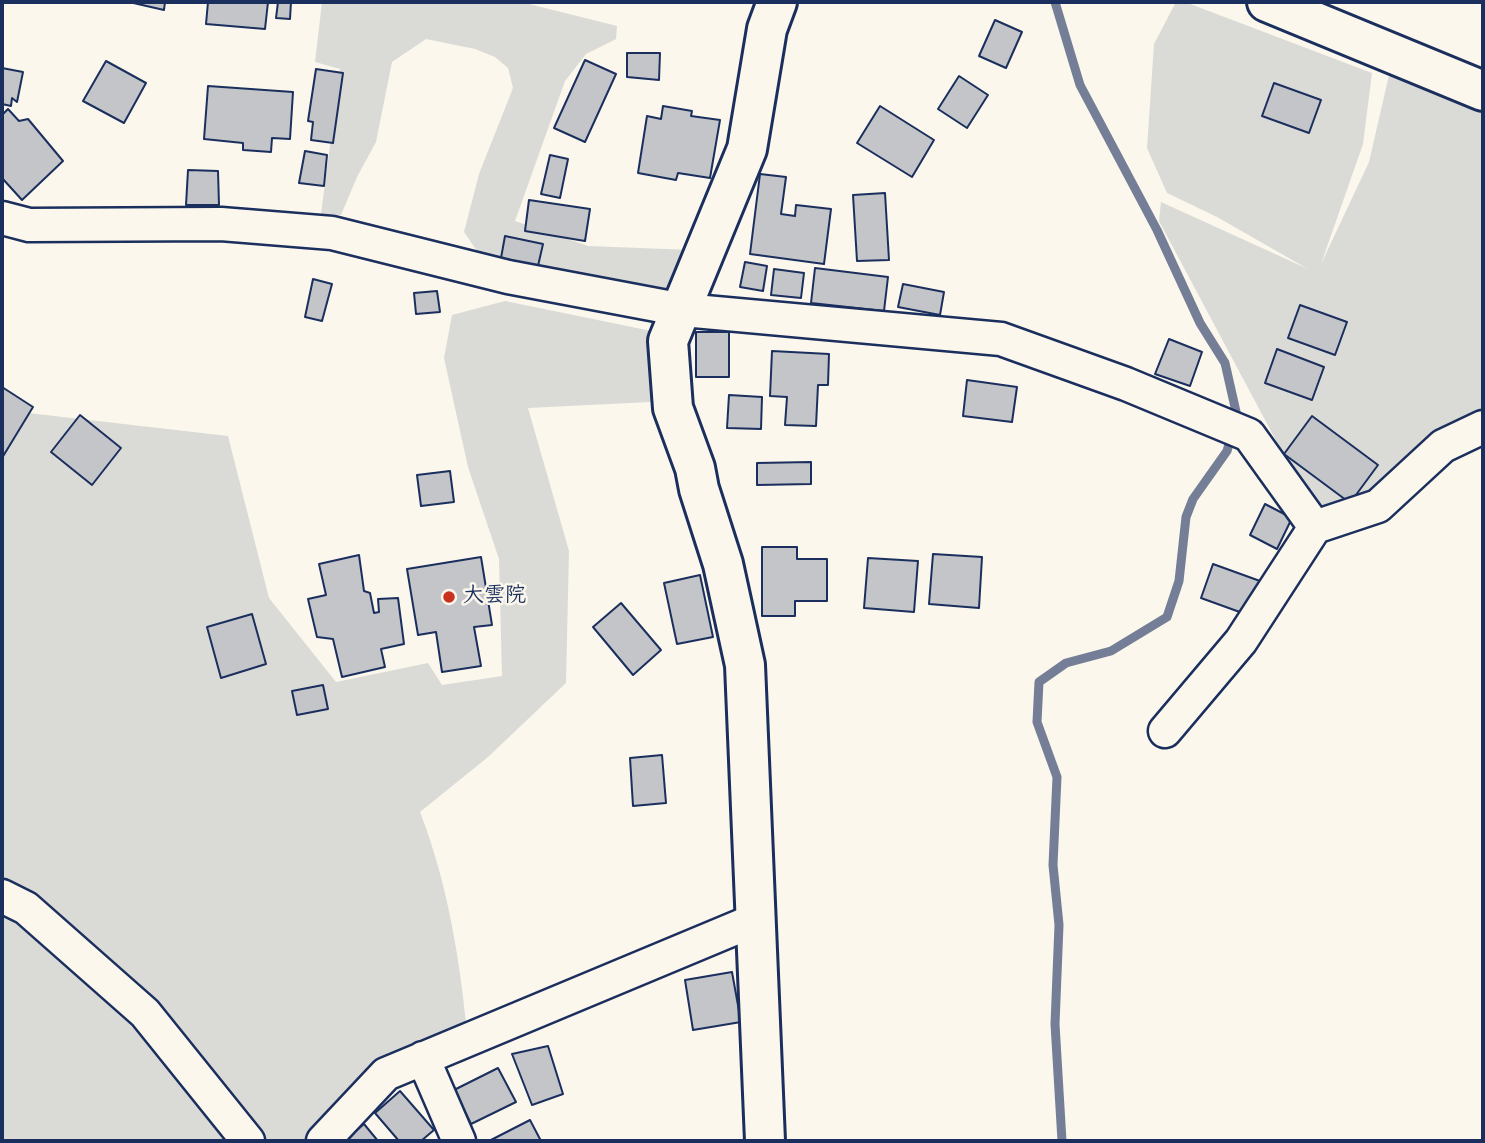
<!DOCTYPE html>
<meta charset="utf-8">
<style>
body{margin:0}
#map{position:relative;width:1485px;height:1143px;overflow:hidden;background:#fbf7ec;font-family:"Architects Daughter",sans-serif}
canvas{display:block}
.frame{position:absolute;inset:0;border:4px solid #1b2f5e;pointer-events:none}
</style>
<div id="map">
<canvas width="1485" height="1143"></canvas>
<div class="frame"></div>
</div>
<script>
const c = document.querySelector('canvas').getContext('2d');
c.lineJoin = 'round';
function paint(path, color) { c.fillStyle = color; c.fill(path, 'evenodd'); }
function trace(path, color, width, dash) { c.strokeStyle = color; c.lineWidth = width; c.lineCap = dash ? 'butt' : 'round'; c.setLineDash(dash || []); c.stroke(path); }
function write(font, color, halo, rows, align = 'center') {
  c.font = font + ' "Architects Daughter","Klee One",sans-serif'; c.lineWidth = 5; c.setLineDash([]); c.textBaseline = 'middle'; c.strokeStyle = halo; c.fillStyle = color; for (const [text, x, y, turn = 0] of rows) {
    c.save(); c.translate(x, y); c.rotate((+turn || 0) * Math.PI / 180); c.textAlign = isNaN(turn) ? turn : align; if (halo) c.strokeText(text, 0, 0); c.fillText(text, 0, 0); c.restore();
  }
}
const green = new Path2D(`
 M322 2H521L617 26 616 39 586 54 565 81 515 221 588 246 692 250 665 307 482 258 464 232 479 174 513 88 508 68 495 57 475 49 426 39 392 62 376 142 357 177 341 215 321 214 340 69 315 62Z
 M1176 2H1185L1372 73 1363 144 1321 264 1369 162 1392 62 1483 99V430L1321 525 1159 221 1161 202 1308 269 1217 217 1167 193 1147 148 1154 44Z
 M505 301 671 335 670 401 528 408 569 551 566 683 488 757 420 812C447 881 460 959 467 1033L313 1141H2V410L228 436 269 598 336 682 428 663 442 685 502 676 499 559 468 467 444 358 452 315Z`);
const stream = new Path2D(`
 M1055 2 1080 85 1157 230 1200 323 1225 363 1237 416 1227 451 1193 499 1186 517 1179 581 1167 617 1111 651 1066 663 1039 682 1037 722 1057 777 1053 865 1059 925 1055 1024 1062 1141`);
const building = new Path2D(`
 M129 2H165L164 10Z
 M208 2H268L265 29 206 24Z
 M278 2H291L290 19 276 18Z
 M995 20 1022 32 1006 68 979 56Z
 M627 53H660L659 80 627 77Z
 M585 60 616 74 585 142 554 128Z
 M106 61 146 83 124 123 83 101Z
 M2 68 23 72 17 102 12 98 11 106 2 104Z
 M316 69 343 73 333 143 311 140 313 122 308 121Z
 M959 76 988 95 967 128 938 109Z
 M1274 83 1321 100 1309 133 1262 116Z
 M208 86 293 92 290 139 272 138 271 152 243 150V143L204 139Z
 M663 106 692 111 691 116 720 120 710 178 678 173 676 180 638 173 647 116 661 119Z
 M880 106 934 140 912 177 857 143Z
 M8 109 19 121 28 119 63 161 22 200 2 178V115Z
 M305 151 327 155 324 186 299 183Z
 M550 155 568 159 560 198 541 194Z
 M188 170 218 171 219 205H186Z
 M760 174 786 177 781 214 795 216 796 205 831 209 824 264 750 254Z
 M885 193 889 260 857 261 853 195Z
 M529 200 590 209 585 241 525 231Z
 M505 236 543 244 538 266 501 258Z
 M745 262 767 266 763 291 740 287Z
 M815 268 888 277 884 311 811 303Z
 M774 269 804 273 801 298 771 295Z
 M313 279 332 284 322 321 305 317Z
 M903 284 944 292 940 315 898 307Z
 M437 291 440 312 416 314 414 293Z
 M1300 305 1347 322 1335 355 1288 338Z
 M696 332H729V377H696Z
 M1169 339 1202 352 1190 386 1155 374Z
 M1277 349 1324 367 1312 400 1265 383Z
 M772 351 829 354 828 385H818L816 426 785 425 787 397 770 396Z
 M967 380 1017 387 1012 422 963 416Z
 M2 387 33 407 2 458Z
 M729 395 762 397 761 429 727 428Z
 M80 415 121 448 92 485 51 452Z
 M1312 416 1378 465 1350 503 1284 454Z
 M811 462V484L757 485V463Z
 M450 471 454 502 421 506 417 475Z
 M1265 504 1292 518 1277 549 1250 535Z
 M762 547H797V559H827V601H795V616H762Z
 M933 554 982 557 979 608 929 604Z
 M359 555 364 591 370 593 374 613 379 612 378 599 398 598 404 644 381 649 385 667 342 677 333 639 317 637 308 599 326 595 319 564Z
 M481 557 492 625 474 627 481 666 442 672 436 632 418 635 407 569Z
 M868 558 918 561 914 612 864 608Z
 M1213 564 1260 581 1248 615 1201 598Z
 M700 575 713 637 677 644 664 583Z
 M621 603 661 650 633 675 593 627Z
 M252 614 266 664 221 678 207 627Z
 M323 685 328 709 297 715 292 691Z
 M662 755 666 803 633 806 630 758Z
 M732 972 741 1022 693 1030 685 980Z
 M548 1046 563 1094 532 1105 512 1054Z
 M498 1068 516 1102 471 1124 454 1090Z
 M400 1091 434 1130 421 1141H399L375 1113Z
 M530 1120 541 1141H489Z
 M364 1124 378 1141H344Z`);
const minor = new Path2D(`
 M2 218 29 225 221 224 332 233 508 277 683 310 1001 339 1126 384 1249 435 1315 527 1241 641 1165 731
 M1315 527 1378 506 1443 446 1483 427
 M2 896 26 908 145 1013 248 1141
 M423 1058 459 1141
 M323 1141 386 1074 755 920`);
const tertiary = new Path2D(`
 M1267 2 1483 91
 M765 1141 745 665 723 564 699 489 695 468 673 408 668 341 747 149 767 29 777 2`);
const markers = [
 [449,597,7,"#c8321e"]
];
const poiNames = [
 ["大雲院",463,597]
];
paint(green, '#dadad7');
trace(stream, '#747e96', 9);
paint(building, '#c3c5c9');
trace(building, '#1b2f5e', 2);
trace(minor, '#1b2f5e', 37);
trace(tertiary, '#1b2f5e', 44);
trace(minor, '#fbf7ec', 32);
trace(tertiary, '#fbf7ec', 38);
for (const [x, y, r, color] of markers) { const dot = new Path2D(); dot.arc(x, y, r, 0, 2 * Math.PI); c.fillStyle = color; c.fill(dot); trace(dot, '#fbf7ec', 2.5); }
write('bold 21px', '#1b2f5e', '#fbf7ec', poiNames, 'left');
</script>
